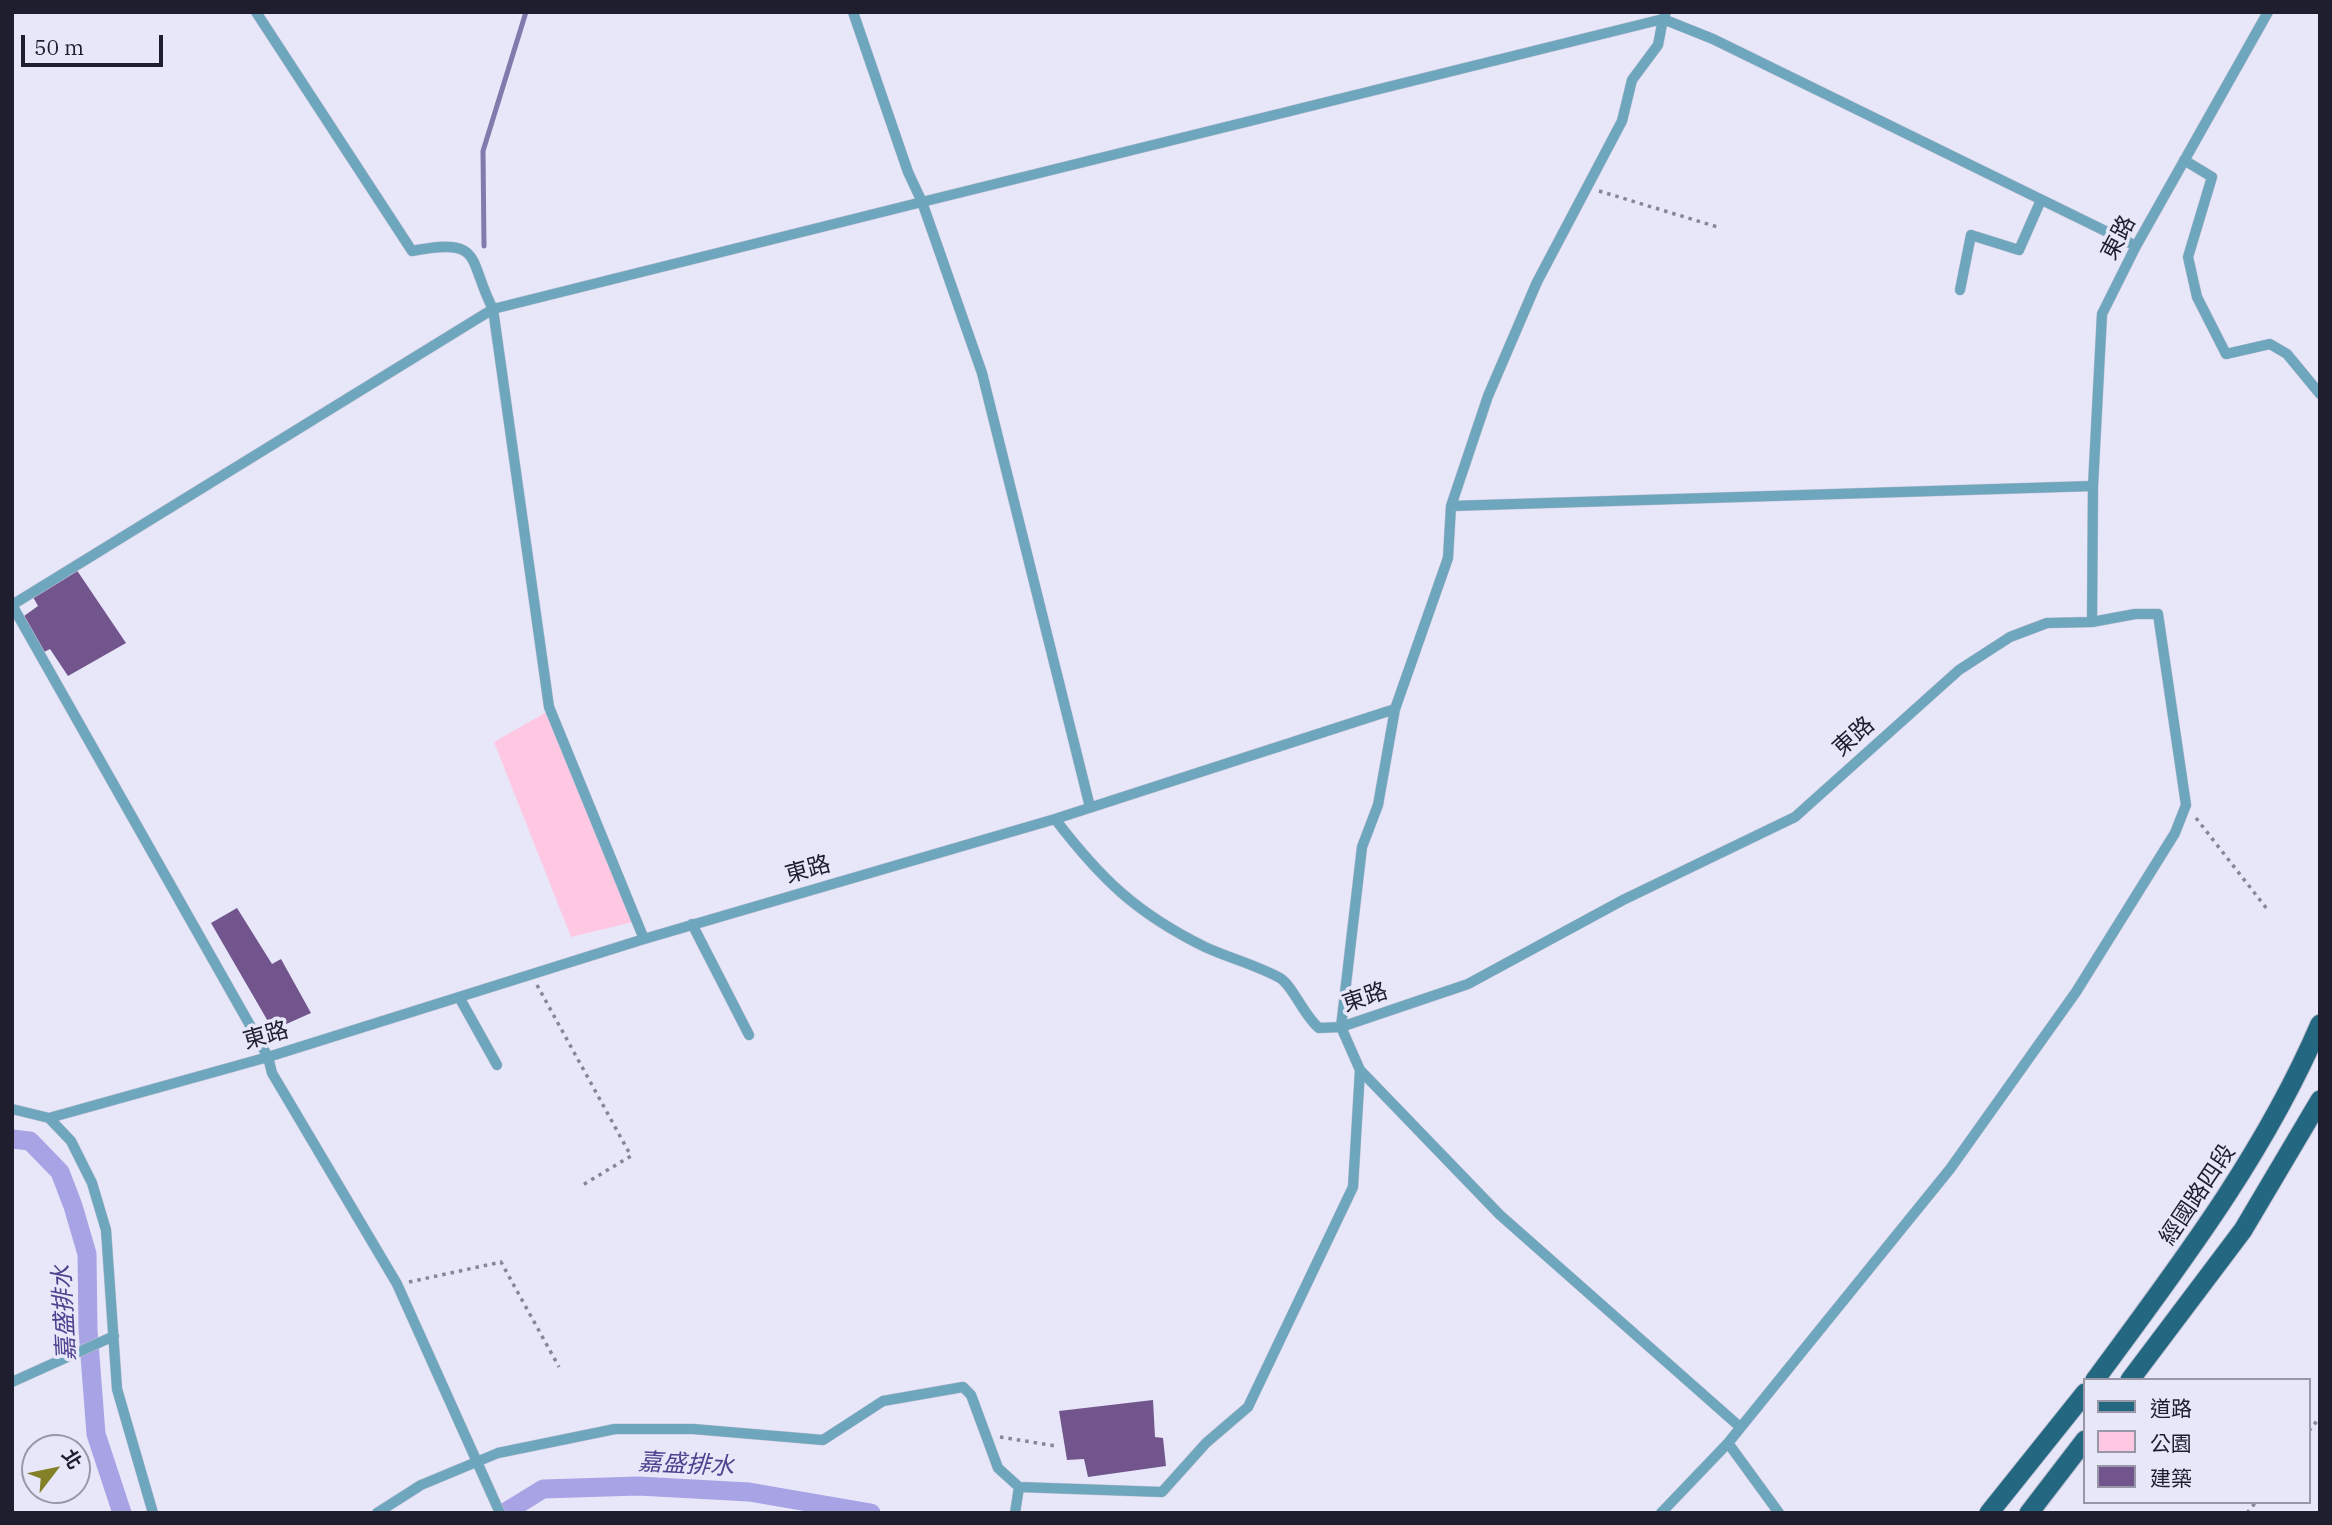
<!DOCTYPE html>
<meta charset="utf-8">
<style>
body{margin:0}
#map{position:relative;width:2332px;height:1525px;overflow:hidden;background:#e7e7f9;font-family:"IBM Plex Serif","Noto Sans TC",serif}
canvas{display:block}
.frame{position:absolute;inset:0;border:14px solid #1f1e2e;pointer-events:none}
.legend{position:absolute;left:2083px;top:1378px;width:228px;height:126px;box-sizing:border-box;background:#e7e7f9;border:2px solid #9797a8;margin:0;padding:9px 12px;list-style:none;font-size:21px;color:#1f1e2e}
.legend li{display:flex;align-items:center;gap:14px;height:35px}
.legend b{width:35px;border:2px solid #9797a8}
.north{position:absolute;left:21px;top:1434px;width:70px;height:70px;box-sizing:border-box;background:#e7e7f9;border:2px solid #9797a8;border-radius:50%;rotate:58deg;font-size:19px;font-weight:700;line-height:28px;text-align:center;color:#1f1e2e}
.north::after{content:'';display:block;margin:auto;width:24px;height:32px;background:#838028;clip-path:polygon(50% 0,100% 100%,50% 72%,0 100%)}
.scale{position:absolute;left:21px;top:35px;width:142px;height:32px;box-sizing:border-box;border:4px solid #1f1e2e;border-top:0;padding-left:9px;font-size:21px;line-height:24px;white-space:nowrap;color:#1f1e2e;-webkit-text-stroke:5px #e7e7f9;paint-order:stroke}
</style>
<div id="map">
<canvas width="2332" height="1525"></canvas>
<div class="frame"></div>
<ul class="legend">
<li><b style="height:9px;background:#236781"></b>道路</li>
<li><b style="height:19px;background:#fec8e3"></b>公園</li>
<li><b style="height:19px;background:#73558e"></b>建築</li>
</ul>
<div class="north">北</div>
<div class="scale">50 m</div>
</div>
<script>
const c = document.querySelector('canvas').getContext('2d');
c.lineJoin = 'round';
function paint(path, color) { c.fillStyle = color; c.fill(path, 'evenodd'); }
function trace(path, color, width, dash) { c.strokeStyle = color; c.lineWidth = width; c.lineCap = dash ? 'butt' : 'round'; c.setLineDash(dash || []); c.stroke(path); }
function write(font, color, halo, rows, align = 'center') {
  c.font = font + ' "IBM Plex Serif","Noto Sans TC",serif'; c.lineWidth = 7; c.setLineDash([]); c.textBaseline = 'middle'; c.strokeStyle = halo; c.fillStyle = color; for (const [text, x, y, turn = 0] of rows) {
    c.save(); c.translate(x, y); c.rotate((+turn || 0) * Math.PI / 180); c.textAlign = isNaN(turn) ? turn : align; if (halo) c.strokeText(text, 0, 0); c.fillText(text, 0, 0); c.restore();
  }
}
const green = new Path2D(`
 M548 711 633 922 571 937 494 742Z`);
const stream = new Path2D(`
 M484 246 483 151 526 12`);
const canal = new Path2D(`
 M12 1139 30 1141 60 1172 73 1206 87 1254 88 1330 96 1434 122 1513
 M504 1513 543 1489 638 1486 749 1492 871 1513`);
const building = new Path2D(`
 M76 569 126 643 68 676 50 649 44 652 24 616 38 606 33 597Z
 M237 908 272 964 281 959 311 1013 273 1030 211 923Z
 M1153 1400 1155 1437 1163 1438 1166 1466 1088 1477 1084 1459 1067 1460 1059 1411Z`);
const path = new Path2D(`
 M1599 191 1721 228
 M2196 818 2267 909
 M537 985 631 1156 581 1186
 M409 1282 501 1262 559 1367
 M2309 1431 2320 1417
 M1000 1437 1056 1446
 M2247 1513 2256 1502`);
const service = new Path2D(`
 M256 12 412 251C485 237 467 259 493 309L549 707 644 939
 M853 12 908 172 922 202 1663 19 1666 12
 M2184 160 2212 177 2188 257 2197 297 2226 354 2270 344 2287 354 2320 394
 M1960 290 1971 235 2019 250 2041 200
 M1451 506 2093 486
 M12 605 493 309 922 202 982 373 1090 807
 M12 605 268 1057 272 1073 397 1284 500 1513
 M2092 622 2093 486 2102 314 2136 246 2268 12
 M1055 819C1101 879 1136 913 1205 947 1229 958 1256 965 1280 978 1293 986 1304 1016 1319 1028L1341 1027 1468 984 1623 900 1795 817 1959 670 2010 637 2047 623 2092 622 2135 614H2158L2186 805 2175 833 2076 992 1950 1169 1728 1443 1661 1513
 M692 924 749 1035
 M459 997 497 1065
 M1360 1070 1500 1215 1740 1427
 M12 1109 49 1118 268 1057 644 939 1055 819 1395 709 1448 558 1451 506 1488 396 1537 282 1622 121 1632 80 1658 45 1663 19 1713 39 2136 246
 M49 1118 71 1141 92 1183 106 1230 117 1389 153 1513
 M12 1382 114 1336
 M1728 1443 1779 1513
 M377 1513 421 1485 498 1453 615 1429H693L823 1440 883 1401 963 1387 971 1395 998 1468 1019 1487 1162 1492 1206 1443 1248 1407 1353 1187 1360 1070 1341 1027 1362 847 1378 805 1395 709
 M1015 1513 1019 1487`);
const primary = new Path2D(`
 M2095 1380C2179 1266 2264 1155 2320 1024
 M2130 1380 2243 1230 2320 1100
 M1989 1513 2085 1393
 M2029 1513 2085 1440`);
const streetNames = [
 ["東路",2119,238,-62],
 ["東路",1854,737,-42],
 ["東路",808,870,-16],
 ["東路",1365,998,-19],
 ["東路",266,1036,-16],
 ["經國路四段",2198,1195,-56]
];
const waterNames = [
 ["嘉盛排水",65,1313,-93],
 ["嘉盛排水",686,1465,3]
];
paint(green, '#fec8e3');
trace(stream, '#7f7bad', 5);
trace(canal, '#a8a3e4', 19);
paint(building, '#73558e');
trace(service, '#c3c3d4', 11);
trace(primary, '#c3c3d4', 21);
trace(path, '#878697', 3.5, [3.5, 5]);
trace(service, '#6ea6be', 10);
trace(primary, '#236781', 19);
write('23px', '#1f1e2e', '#e7e7f9', streetNames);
write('italic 24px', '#4e428f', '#e7e7f9', waterNames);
</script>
